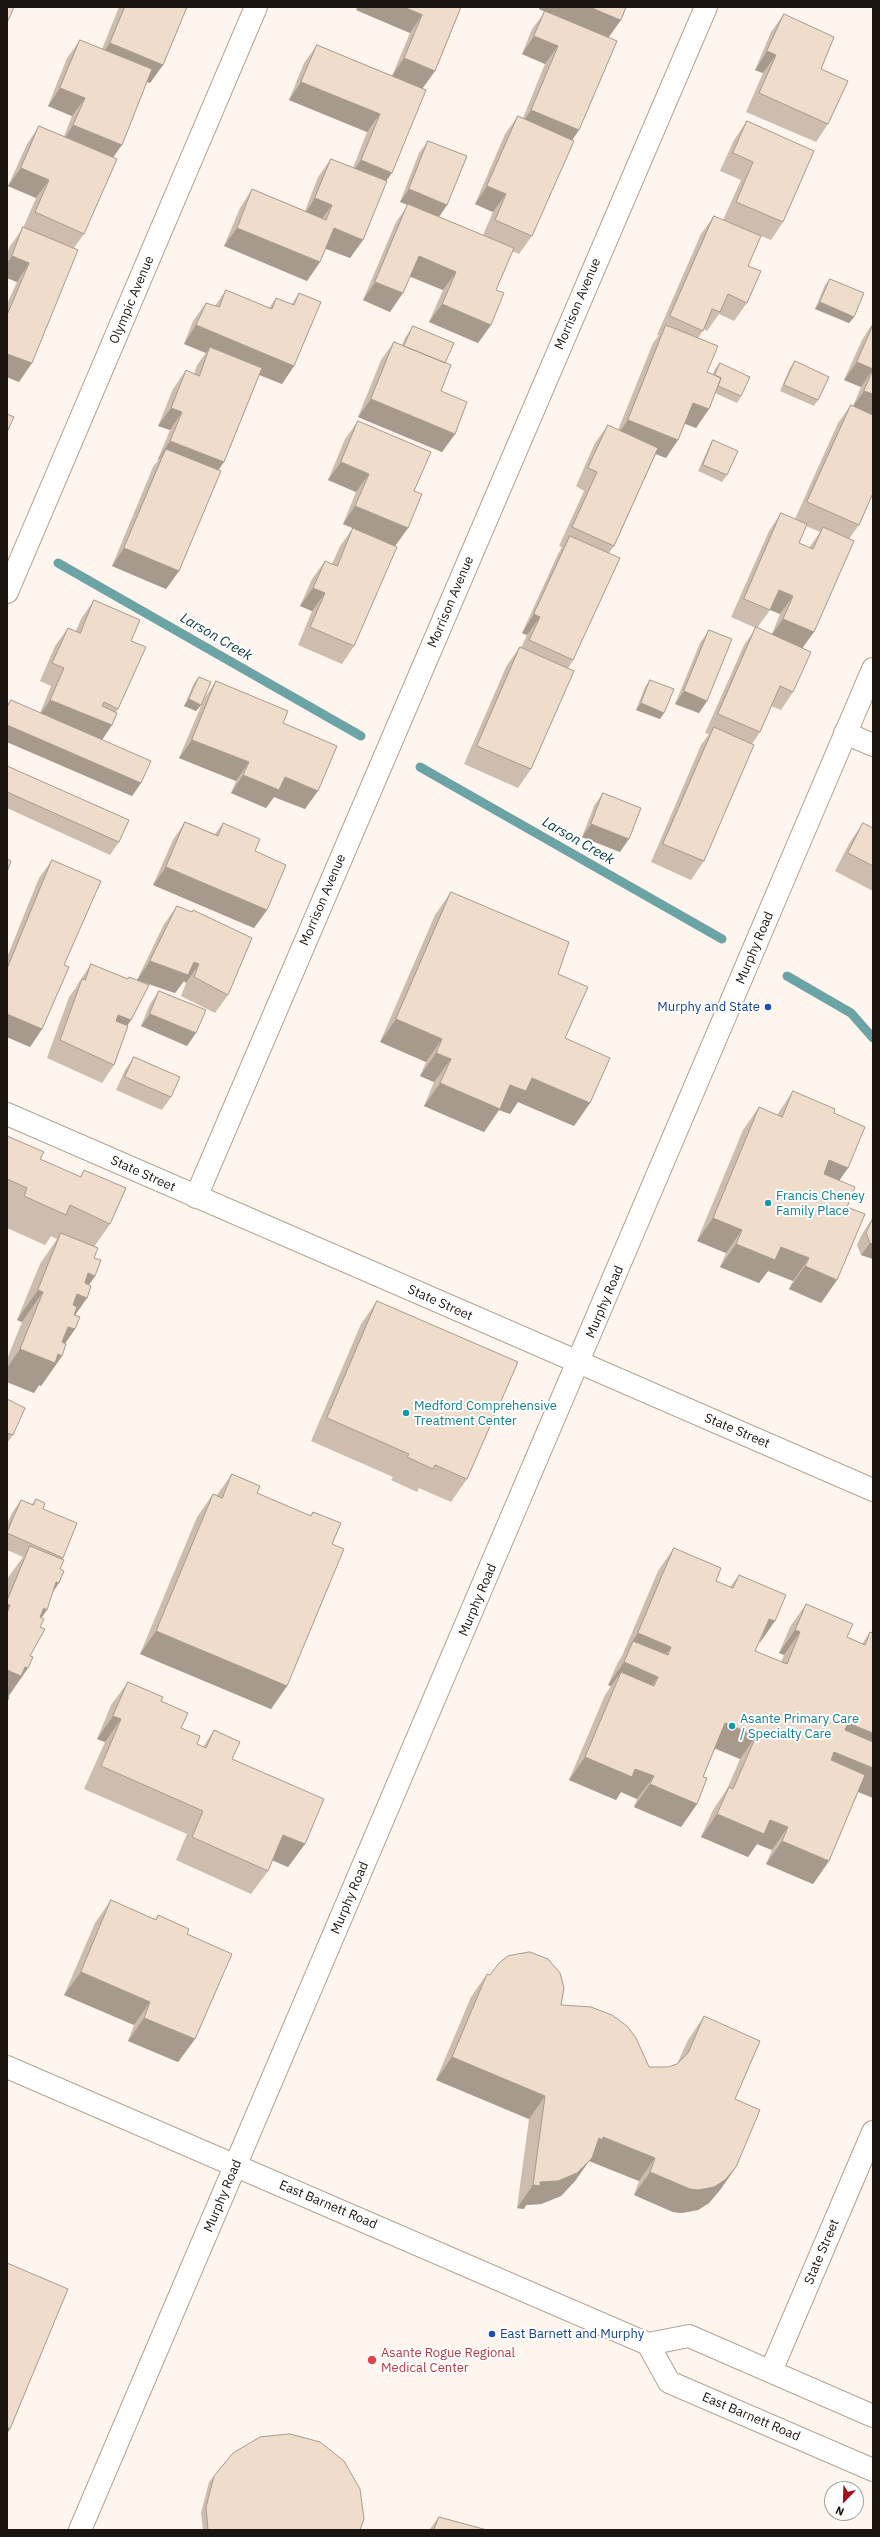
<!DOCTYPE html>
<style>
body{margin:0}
#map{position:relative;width:880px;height:2537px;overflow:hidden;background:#fdf5ee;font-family:"IBM Plex Sans",sans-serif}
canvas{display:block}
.frame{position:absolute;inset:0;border:8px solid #1c150f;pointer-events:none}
.north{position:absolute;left:824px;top:2481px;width:40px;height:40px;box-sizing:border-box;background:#fff;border:1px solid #a4a19f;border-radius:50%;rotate:203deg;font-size:11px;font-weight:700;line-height:16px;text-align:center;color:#1c150f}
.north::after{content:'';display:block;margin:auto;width:14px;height:18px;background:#a50e18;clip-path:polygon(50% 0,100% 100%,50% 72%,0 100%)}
</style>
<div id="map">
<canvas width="880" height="2537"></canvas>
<div class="frame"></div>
<div class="north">N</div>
</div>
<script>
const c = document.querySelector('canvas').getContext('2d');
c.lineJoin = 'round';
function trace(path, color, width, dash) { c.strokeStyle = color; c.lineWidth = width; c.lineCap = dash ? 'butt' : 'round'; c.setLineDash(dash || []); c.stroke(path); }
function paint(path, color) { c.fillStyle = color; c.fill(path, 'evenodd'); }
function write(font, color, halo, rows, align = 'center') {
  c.font = font + ' "IBM Plex Sans",sans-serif'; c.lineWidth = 4; c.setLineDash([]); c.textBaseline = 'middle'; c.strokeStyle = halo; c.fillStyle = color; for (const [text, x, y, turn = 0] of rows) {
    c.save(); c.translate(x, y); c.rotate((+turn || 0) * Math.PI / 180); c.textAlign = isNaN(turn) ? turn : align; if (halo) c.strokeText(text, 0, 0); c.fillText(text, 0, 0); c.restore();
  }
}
const stream = new Path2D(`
 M58 563 361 736
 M420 767 722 939
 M787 976 851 1013 873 1038`);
const minor = new Path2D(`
 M7 592 256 7
 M845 733 873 745
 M7 1114 873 1490
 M196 1197 706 7
 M771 2371 873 2132`);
const tertiary = new Path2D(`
 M80 2530 873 669`);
const primary = new Path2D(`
 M7 2067 648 2344 689 2336 873 2416
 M648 2344 669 2382 873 2470`);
const wall = new Path2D(`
 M119 7H187L163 65 150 83 147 82 113 158 84 234 74 248 19 382 7 377V304L17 282 7 278V254L10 246 23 228 36 198 8 186 27 144 39 126 64 136 72 116 48 106 67 58 80 40 102 49Z
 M357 7H461L435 71 422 89 363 240 350 258 325 248 320 262 307 281 224 246 240 208 252 189 305 211 318 177 331 159 353 168 367 132 289 100 304 63 317 45 392 76 410 33 356 10Z
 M540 7H626L621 20 608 38 572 140 532 236 519 254 512 251 496 290 491 325 478 343 429 322 443 290 410 276 390 312 363 300 396 222 408 205 400 202 419 153 428 141 447 205 439 217 483 235 493 212 475 204 505 134 518 116 523 118 545 64 522 54 532 29 545 12 539 9Z
 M784 14 821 69 828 124 816 142 746 112 763 73 755 70 771 32Z
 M747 121 783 222 771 240 761 236 748 266 747 303 734 321 719 314 707 331 704 329 698 338 707 372 713 374 715 369 720 363 741 396 737 403 715 393 709 409 696 428 685 423 666 458 656 454 614 546 609 553 573 660 568 668 531 769 518 788 464 764 507 665 520 647 521 648 527 635 522 633 558 554 562 547 559 546 584 491 576 486 595 443 608 425 618 430 653 343 659 335H657L701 234 714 216 723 220 741 180 720 171 734 140Z
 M830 279 854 317 849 323 815 309 825 285Z
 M226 290 269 308 276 298 292 304 299 293 294 366 282 384 259 375 224 462 218 470 179 571 166 589 112 566 153 467 159 459H158L170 430 158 426 173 389 186 370 194 374 197 365 206 353 184 344 193 321 206 303 215 306Z
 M873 323V493L859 525 849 539 803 648 793 692 781 710 771 706 760 732 752 744 704 861 691 880 651 862 701 745 709 734 705 733 744 645 756 628 731 617 769 531 781 513 795 519 838 423 851 405 853 406 861 387 844 380 862 340ZM806 526 820 532 809 548 799 543ZM770 610 780 614 772 634 757 628Z
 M413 326 445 363 441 391 455 434 442 452 358 417 381 360 394 342 402 345 405 338Z
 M795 361 818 400 814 406 780 391 790 368Z
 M358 421 414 491 408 528 395 546 354 646 342 664 298 645 312 611 300 606 312 579 325 561 332 564 340 546 353 528 343 524 356 492 328 480 345 439Z
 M713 440 727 475 722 482 698 471 709 447Z
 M94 600 131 641 118 709 116 712 112 725 102 740 141 783 132 796 7 742V705L11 700 40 713 51 686 40 681 55 646 68 628 76 631 81 619Z
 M709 630 707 701 699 713 675 704 700 643Z
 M199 677 201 705 196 711 184 706 194 683Z
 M650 680 660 719 636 710 645 687Z
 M216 681 283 723 305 809 274 797 266 808 231 793 236 781 179 758 204 699Z
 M7 766 119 842 110 855 7 808Z
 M603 793 620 852 582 837 594 806Z
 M185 822 215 834 223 823 255 851 267 910 254 928 153 885 173 840Z
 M863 823 873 828V891L835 871 850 842Z
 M52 860 64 965 42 1029 30 1047 7 1037V957L39 878Z
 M451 892 558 974 565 1038 590 1103 574 1126 518 1102 510 1114 499 1110 484 1132 424 1106 434 1082 420 1076 426 1062 380 1042 435 915Z
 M177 906 192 912 193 910 228 995 215 1013 181 996 186 983 184 981 175 993 137 980 164 924Z
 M91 964 127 979 129 977 131 1020 127 1026 114 1065 102 1083 47 1058 69 997 77 986 79 982Z
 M159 991 187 1046 141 1026 150 1004Z
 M134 1057 171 1097 162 1110 116 1090 125 1070Z
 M793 1091 834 1113 848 1168 839 1180 847 1207 837 1280 821 1303 789 1289 793 1281 768 1271 759 1283 720 1267 726 1253 697 1241 743 1130 759 1107 777 1115Z
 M7 1136 40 1159 80 1177 84 1170 110 1224 94 1247V1258L95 1276 89 1285 87 1298 75 1315V1329L65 1343 62 1356 41 1386 39 1385 34 1393 7 1382V1359L22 1322 17 1320 40 1264 57 1239 51 1236 45 1245 7 1228Z
 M873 1216V1259L861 1255 857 1245 862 1234 870 1222Z
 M377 1301 467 1479 451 1502 419 1488 417 1492 391 1480 393 1477 311 1441 361 1324Z
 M7 1399 13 1435 8 1442 7 1441Z
 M232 1474 257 1493 310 1516 313 1512 332 1544 287 1686 271 1709 140 1654 197 1517 213 1494 217 1495Z
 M36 1499 43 1509 63 1558 62 1559 60 1569 59 1583 53 1592 41 1618 40 1627 30 1656 28 1668 9 1696 7 1702V1581L9 1576 23 1557 7 1550V1524L12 1513 21 1500 32 1504Z
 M674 1548 716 1581 730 1587 739 1575 758 1644 755 1651 781 1662 784 1655 779 1653 790 1627 806 1604 847 1637 862 1644 870 1632 873 1633V1798L858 1792 829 1861 813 1884 766 1864 772 1850 757 1844 748 1857 701 1837 713 1810 727 1789 740 1759 715 1748 703 1777 697 1804 681 1827 634 1807 637 1799 621 1792 616 1800 569 1780 605 1695 611 1686 608 1685 617 1664 622 1656 658 1571Z
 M128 1682 161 1701 181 1728 197 1744 203 1747 214 1730 232 1759 305 1844 288 1867 272 1860 268 1871 251 1894 176 1860 187 1834 84 1789 105 1742 97 1739 111 1705Z
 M111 1900 155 1920 158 1915 187 1934 195 2039 178 2062 128 2041 134 2025 64 1995 95 1923Z
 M487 1974 561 2005 649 2067H668L677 2064 688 2040 704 2016 735 2099 736 2167 720 2190 709 2203 698 2210 681 2213 673 2212 634 2195 639 2181 589 2161 575 2181 561 2196 541 2204 526 2205 524 2209 517 2208 529 2119 436 2080 471 1997Z
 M214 2476 360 2530H203L201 2513 209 2482Z
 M439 2517 487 2530H429Z`);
const shadedWall = new Path2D(`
 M359 7H404L422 15 410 33 356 10Z
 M540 7H590L621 20 608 38 539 9Z
 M534 36 558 46 545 64 522 54Z
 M110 43 163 65 150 83 97 61Z
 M767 51 776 55 763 73 755 70Z
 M404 58 435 71 422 89 392 76Z
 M301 82 380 114 367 132 289 100Z
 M60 88 85 98 72 116 48 106Z
 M531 110 579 130 567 148 519 128Z
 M73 125 122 145 109 163 61 144Z
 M361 160 392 173 379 191 348 178Z
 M21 168 49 180 36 198 8 186Z
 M487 186 506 194 493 212 475 204Z
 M409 189 447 205 439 217 400 202Z
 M315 198 332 205 319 223 303 216Z
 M237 228 320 262 307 281 224 246Z
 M334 228 363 240 350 258 321 247Z
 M12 256 29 263 17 282 7 278V263Z
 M419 256 456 272 443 290 406 275Z
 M375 282 403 293 390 312 363 300Z
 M820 302 854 317 849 323 815 309Z
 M442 304 491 325 478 343 429 322Z
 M196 325 294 366 282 384 208 354 210 347 206 353 184 344Z
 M7 354 32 363 19 382 7 377Z
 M857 362 873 369 861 387 844 380Z
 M864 391 873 394V418L851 409Z
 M371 399 455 434 442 452 358 417Z
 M693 403 709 409 696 428 680 422Z
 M171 408 182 412 170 430 158 426Z
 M628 420 678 440 666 458 615 438Z
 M170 441 224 462 211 480 166 449 159 459H158Z
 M341 462 369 474 356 492 328 480Z
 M355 506 408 528 395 546 343 524Z
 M124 548 179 571 166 589 112 566Z
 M313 588 325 593 312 611 300 606Z
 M779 590 793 596 780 614 766 608Z
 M534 614 540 617 527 635 522 633Z
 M783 619 814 632 801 650 770 637Z
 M684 691 707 701 699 713 675 704Z
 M189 699 201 705 196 711 184 706Z
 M50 700 112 725 99 744 37 719Z
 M641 703 664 713 660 719 636 710Z
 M7 725 141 783 132 796 7 742Z
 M192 740 249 762 236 781 179 758Z
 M243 775 285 777 318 791 305 809 274 797 266 808 231 793Z
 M591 824 629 839 620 852 582 837Z
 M166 867 267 910 254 928 153 885Z
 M150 961 194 962 199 964 186 983 184 981 175 993 137 980Z
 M7 1014 42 1029 30 1047 7 1037Z
 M150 1014 196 1033 187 1046 141 1026Z
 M118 1015 131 1020 118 1039 105 1033Z
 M396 1019 442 1039 426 1062 380 1042Z
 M436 1053 451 1059 434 1082 420 1076Z
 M532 1078 590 1103 574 1126 518 1102 510 1114 499 1110 484 1132 424 1106 440 1083 510 1085Z
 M829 1160 848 1168 832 1191 813 1183Z
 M713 1218 742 1230 726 1253 697 1241Z
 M870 1243 873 1244V1259L861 1255Z
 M736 1244 781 1247 809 1258 793 1281 768 1271 759 1283 720 1267Z
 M805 1266 837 1280 821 1303 789 1289Z
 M88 1273 95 1276 81 1296 87 1298 66 1328 56 1325Z
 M38 1290 43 1292 22 1322 17 1320Z
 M68 1327 75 1329 54 1360Z
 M20 1349 58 1354 62 1356 41 1386 39 1385 34 1393 7 1382V1368Z
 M56 1582 59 1583 38 1613Z
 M7 1604 10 1605 7 1610Z
 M44 1608 47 1610 26 1640Z
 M769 1619 775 1621 759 1644Z
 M795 1630 800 1632 784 1655 779 1653Z
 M156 1631 287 1686 271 1709 140 1654Z
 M638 1633 671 1647 655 1670 633 1641 622 1656Z
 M624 1662 658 1677 642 1700 621 1672 611 1686 608 1685Z
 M25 1667 28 1668 7 1698V1670Z
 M113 1716 121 1719 105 1742 97 1739Z
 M725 1723 756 1736 740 1759 709 1746Z
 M848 1723 873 1733V1750L832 1746Z
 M834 1752 873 1768V1798L818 1775Z
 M585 1757 635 1769 654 1776 637 1799 621 1792 616 1800 569 1780Z
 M650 1784 697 1804 681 1827 634 1807Z
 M717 1814 770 1820 788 1827 772 1850 757 1844 748 1857 701 1837Z
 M283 1835 305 1844 288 1867 267 1858Z
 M782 1841 829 1861 813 1884 766 1864Z
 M81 1972 150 2002 134 2025 64 1995Z
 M144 2018 195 2039 178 2062 128 2041Z
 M452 2057 545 2096 529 2119 436 2080Z
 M603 2137 655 2158 639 2181 589 2161 575 2181 561 2196 541 2204 526 2205 524 2209 517 2208 533 2185 540 2182 599 2138Z
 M736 2167 720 2190 709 2203 698 2210 681 2213 673 2212 634 2195 650 2172Z
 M7 2427 10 2429 7 2434Z`);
const building = new Path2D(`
 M7 7H14L7 23Z
 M125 7H187L163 65 110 43Z
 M404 7H461L435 71 404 58 422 15Z
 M590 7H626L621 20Z
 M545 11 617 41 579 130 531 110 558 46 534 36Z
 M784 14 834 37 821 69 848 81 828 124 759 93 776 55 767 51Z
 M80 40 152 69 122 145 73 125 85 98 60 88Z
 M317 45 426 90 392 173 361 160 380 114 301 82Z
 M518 116 574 141 532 236 495 220 506 194 487 186Z
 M747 121 814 151 783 222 736 202 753 162 733 153Z
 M39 126 117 159 84 234 35 212 49 180 21 168Z
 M428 141 467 156 447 205 409 189Z
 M331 159 387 181 363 240 334 228 320 262 237 228 252 189 326 220 332 205 315 198Z
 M408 204 514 248 496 290 504 293 491 325 442 304 456 272 419 256 403 293 375 282Z
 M714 216 761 236 748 266 761 271 747 303 728 294 720 312 712 309 703 331 670 316Z
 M23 227 78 250 32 363 7 354V315L29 263 12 256Z
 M830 279 864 293 854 317 820 302Z
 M226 290 272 309 276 298 294 305 299 293 321 302 294 366 196 325 206 303 219 307Z
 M666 325 718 346 707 372 721 378 709 409 693 403 678 440 628 420Z
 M873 325V369L857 362Z
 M413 326 454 343 445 363 404 346Z
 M394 342 451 365 441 391 467 402 455 434 371 399Z
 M210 347 262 368 224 462 170 441 182 412 171 408 186 370 199 376Z
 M795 361 829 377 818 400 784 385Z
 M720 363 750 377 741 396 718 386 721 378 715 375Z
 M873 370V394L864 391Z
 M851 405 873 415V493L859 525 807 502Z
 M7 414 14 417 7 432Z
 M358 421 431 452 414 491 422 494 408 528 355 506 369 474 341 462Z
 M608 425 658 448 614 546 572 527 597 472 588 468Z
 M713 440 738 451 727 475 703 465Z
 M166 449 221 471 179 571 124 548Z
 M781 513 807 524 799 543 813 549 823 527 854 541 814 632 783 619 793 596 779 590 770 610 744 599Z
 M353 528 397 547 354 646 310 627 325 593 313 588 325 561 337 566Z
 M570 536 620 558 573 660 529 640 540 617 534 614Z
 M94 600 140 620 131 641 146 647 118 709 104 702 102 706 117 713 112 725 50 700 64 668 52 663 68 628 80 633Z
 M756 627 811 652 793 692 780 686 760 732 718 714Z
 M709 630 732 639 707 701 684 691Z
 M520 647 574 671 531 769 477 746Z
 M199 677 211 682 201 705 189 699Z
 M650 680 674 689 664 713 641 703Z
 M216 681 288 711 283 723 337 746 318 791 285 777 279 790 243 775 249 762 192 740Z
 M11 700 151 761 141 783 7 725V708Z
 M714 727 754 745 704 861 663 844Z
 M7 766 129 820 119 842 7 792Z
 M603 793 641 808 629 839 591 824Z
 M185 822 218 836 223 823 260 839 255 851 286 865 267 910 166 867Z
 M863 823 873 828V866L848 853Z
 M7 859 11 861 7 872Z
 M52 860 101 881 64 965 69 967 42 1029 7 1014V969Z
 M451 892 569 942 558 974 588 987 565 1038 610 1058 590 1103 532 1078 526 1091 510 1085 500 1109 440 1083 451 1059 436 1053 442 1039 396 1019Z
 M177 906 192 912 193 910 252 938 228 995 194 977 199 964 194 962 188 975 150 961Z
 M91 964 128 979 129 977 149 985 131 1020 118 1015 116 1021 128 1026 114 1065 60 1040 82 979 85 980Z
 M159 991 206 1010 196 1033 150 1014Z
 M134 1057 180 1077 171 1097 125 1077Z
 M793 1091 835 1109 834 1113 865 1127 848 1168 829 1160 824 1174 855 1187 847 1207 865 1214 837 1280 805 1266 809 1258 781 1247 775 1260 736 1244 742 1230 713 1218 759 1107 782 1117Z
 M7 1136 44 1152 40 1159 81 1177 84 1170 126 1188 110 1224 70 1205 66 1215 24 1196 27 1188 7 1179Z
 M873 1221V1244L870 1243 866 1233 871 1222Z
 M61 1233 98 1248 94 1258 101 1260 95 1276 88 1273 85 1283 91 1286 87 1298 77 1294 73 1305 77 1307 74 1315 80 1317 75 1329 68 1327 62 1342 66 1344 62 1356 58 1354 55 1363 20 1349 43 1292 38 1290Z
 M377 1301 518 1362 467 1479 435 1465 433 1469 407 1457 409 1454 327 1418Z
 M7 1399 25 1408 13 1435 7 1433Z
 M232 1474 260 1486 257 1493 311 1516 313 1512 341 1523 332 1544 344 1549 287 1686 156 1631 213 1494 222 1498Z
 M36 1499 45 1503 43 1509 77 1523 63 1558 7 1533V1532L21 1500 33 1505Z
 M30 1546 64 1560 60 1569 64 1571 59 1583 56 1582 47 1610 44 1608 40 1617 44 1619 40 1627 45 1629 30 1656 33 1657 28 1668 25 1667 21 1676 7 1670V1613L10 1605 7 1604V1601Z
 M674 1548 721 1568 716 1581 733 1588 739 1575 786 1595 775 1621 769 1619 755 1651 787 1664 800 1632 795 1630 806 1604 853 1624 847 1637 865 1645 870 1632 873 1633V1733L848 1723 845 1730 873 1742V1768L834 1752 831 1760 865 1775 829 1861 782 1841 788 1827 770 1820 764 1834 717 1814 729 1787 733 1789 756 1736 725 1723 703 1777 707 1778 697 1804 650 1784 654 1776 635 1769 632 1777 585 1757 621 1672 654 1686 658 1677 624 1662 633 1641 668 1655 671 1647 638 1633Z
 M128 1682 163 1697 161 1701 188 1713 181 1728 200 1736 197 1744 206 1748 214 1730 240 1742 232 1759 324 1799 305 1844 283 1835 268 1871 192 1837 203 1811 101 1766 121 1719 113 1716Z
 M7 1696 9 1697 7 1702Z
 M111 1900 156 1920 158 1915 189 1929 187 1934 232 1954 195 2039 144 2018 150 2002 81 1972Z
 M530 1952 548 1959 560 1973 564 1988 561 2005 591 2007 612 2015 627 2026 636 2038 649 2067H668L677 2064 688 2053 704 2016 760 2041 735 2099 760 2110 736 2167 725 2180 714 2187 698 2190 690 2189 650 2172 655 2158 603 2137 602 2140 599 2138 592 2158 577 2173 558 2181 540 2182V2186L533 2185 545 2096 452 2057 487 1974 490 1975 499 1963 508 1956Z
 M7 2263 68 2289 10 2429 7 2427Z
 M290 2434 320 2442 344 2461 360 2489 364 2519 360 2530H208L206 2507 214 2476 233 2453 260 2437Z
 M439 2517 487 2530H434Z`);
const markers = [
 [768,1007,4,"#1a4fb4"],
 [768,1203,4,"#0f9aa8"],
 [406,1413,4,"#0f9aa8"],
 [732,1726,4,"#0f9aa8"],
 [492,2334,4,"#1a4fb4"],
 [372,2360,5,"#e0444e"]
];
const streetNames = [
 ["Olympic Avenue",132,300,-67],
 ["Morrison Avenue",578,304,-67],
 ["Morrison Avenue",451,602,-67],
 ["Morrison Avenue",323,900,-67],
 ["Murphy Road",755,948,-67],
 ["State Street",143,1174,24],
 ["Murphy Road",605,1302,-67],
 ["State Street",440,1303,24],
 ["State Street",737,1431,23],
 ["Murphy Road",478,1600,-67],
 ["Murphy Road",350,1898,-67],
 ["Murphy Road",223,2196,-67],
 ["East Barnett Road",328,2205,23],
 ["State Street",822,2252,-67],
 ["East Barnett Road",751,2417,23]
];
const transitNames = [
 ["Murphy and State",760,1007],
 ["East Barnett and Murphy",500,2334,"left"]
];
const cultureNames = [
 ["Francis Cheney",776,1196],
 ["Family Place",776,1211],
 ["Medford Comprehensive",414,1406],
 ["Treatment Center",414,1421],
 ["Asante Primary Care",740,1719],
 ["/ Specialty Care",740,1734]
];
const healthNames = [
 ["Asante Rogue Regional",381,2353],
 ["Medical Center",381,2368]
];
const waterNames = [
 ["Larson Creek",216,637,30],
 ["Larson Creek",578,841,30]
];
trace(stream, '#6ca4a6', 9);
trace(minor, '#b5a391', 24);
trace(tertiary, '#b5a391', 24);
trace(primary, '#b5a391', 24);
trace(minor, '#fff', 22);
trace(tertiary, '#fff', 22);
trace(primary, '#fff', 22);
paint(wall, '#cebdae');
paint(shadedWall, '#a79a8d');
paint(building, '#efdcca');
trace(building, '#a79a8d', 1);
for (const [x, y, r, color] of markers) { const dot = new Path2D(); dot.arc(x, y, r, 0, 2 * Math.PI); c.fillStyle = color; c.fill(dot); trace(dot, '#fff', 1.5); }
write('13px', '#1c150f', '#fff', streetNames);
write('13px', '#164399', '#fff', transitNames, 'right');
write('13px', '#0d838f', '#fff', cultureNames, 'left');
write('13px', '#be3a42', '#fff', healthNames, 'left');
write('italic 14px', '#00383b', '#fff', waterNames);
</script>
